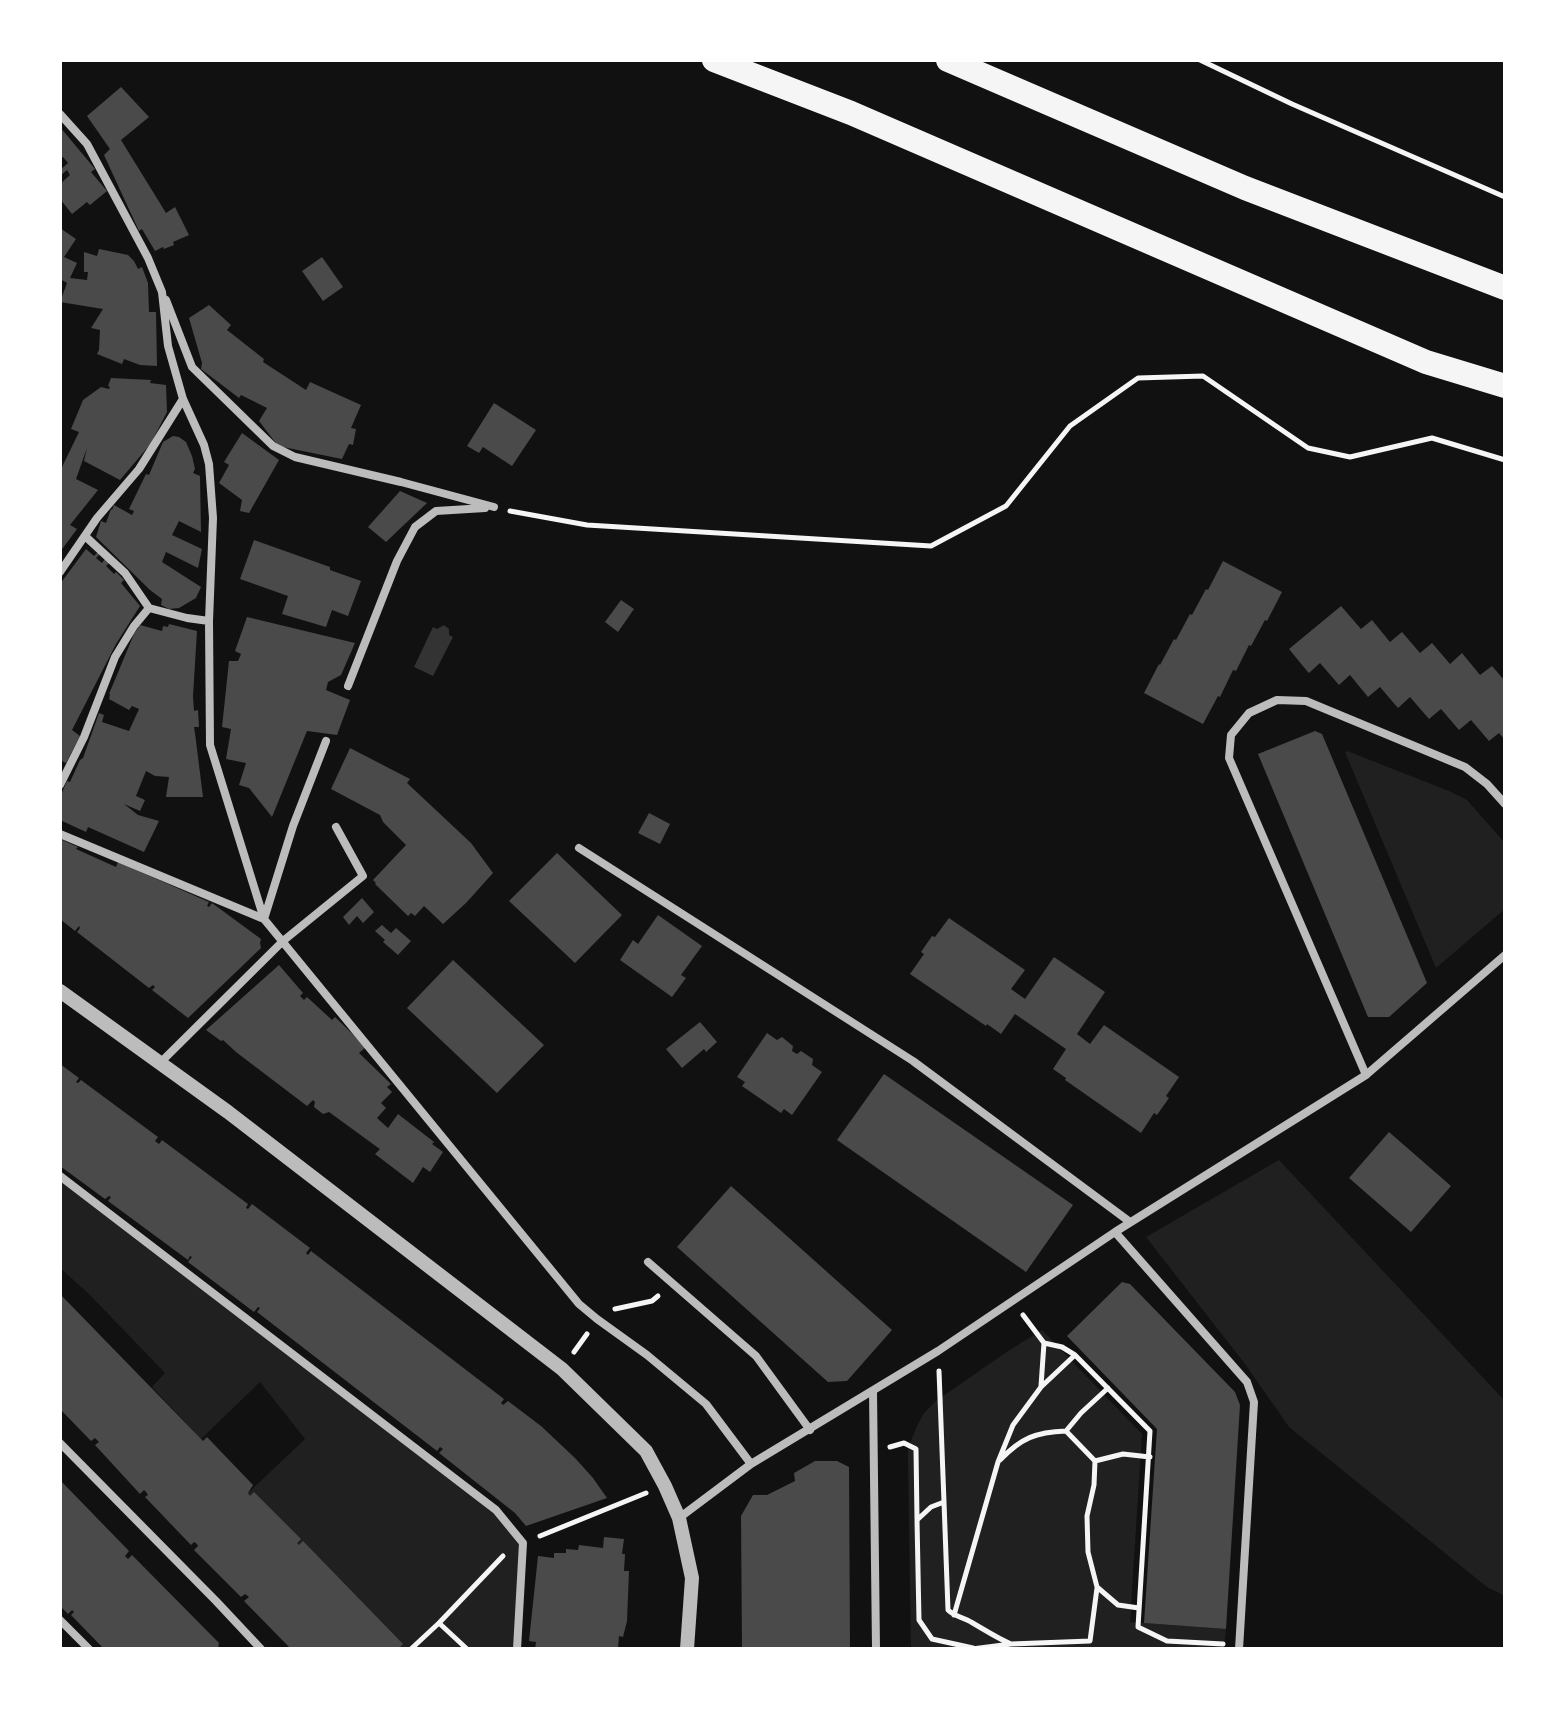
<!DOCTYPE html>
<style>
body{margin:0}
#map{position:relative;width:1565px;height:1709px;overflow:hidden;background:#111;font-family:"DM Sans",sans-serif}
canvas{display:block}
.frame{position:absolute;inset:0;border:62px solid #fff;pointer-events:none}
</style>
<div id="map">
<canvas width="1565" height="1709"></canvas>
<div class="frame"></div>
</div>
<script>
const c = document.querySelector('canvas').getContext('2d');
c.lineJoin = 'round';
function paint(path, color) { c.fillStyle = color; c.fill(path, 'evenodd'); }
function trace(path, color, width, dash) { c.strokeStyle = color; c.lineWidth = width; c.lineCap = dash ? 'butt' : 'round'; c.setLineDash(dash || []); c.stroke(path); }
const green = new Path2D(`
 M1347 751 1449 791 1467 800 1505 843V909L1436 968 1345 752Z
 M1279 1160 1505 1401V1596L1487 1587 1289 1427 1245 1364 1146 1237Z
 M60 1176 496 1510 523 1543 517 1649H400L250 1496 248 1493 305 1439 260 1382 201 1439 152 1387 165 1373 88 1293 60 1268Z
 M1042 1330 1142 1434 1130 1622 1226 1629 1224 1649H911L908 1460V1448L917 1426 924 1413 936 1401 1008 1351Z`);
const water = new Path2D(`
 M444 625 449 629V635L453 637 433 676 414 667 433 627 437 629Z`);
const building = new Path2D(`
 M121 87 149 117 121 140 166 213 175 207 189 235 173 242 174 245 164 249 163 247 155 251 142 229 139 231 104 155 110 149 87 116Z
 M60 127 95 169 91 172 107 191 90 205 87 202 72 214 60 199V184L70 175 67 170 60 176V170L68 163 63 157 60 159Z
 M60 228 76 239 64 257 77 263 70 278 87 280 88 272H84V252L97 256 99 249 128 255 134 261 138 269 142 267 148 283 149 312H156L157 366 140 365 124 359 122 364 97 354 99 350 100 330 91 328 103 309 60 302 67 283 60 279Z
 M322 257 343 287 323 301 302 271Z
 M209 305 231 325 227 330 264 359 263 362 306 390 310 382 361 405 351 428 356 429 353 445 349 444 342 459 278 446 259 421 267 408 241 395 239 398 201 369 202 363 189 318Z
 M111 378 151 380 150 383 166 385 167 412 149 447H148L120 480 84 461 87 448 76 479 98 490 70 525 77 529 60 552V471L79 432 71 429 83 400 101 387 109 389 110 387 108 386Z
 M494 403 536 430 512 466 483 447 479 453 467 446Z
 M242 433 279 460 249 513 240 511 242 500 219 483 229 465 224 462Z
 M173 436 179 437 186 442 192 456 195 469 193 473 200 476 201 532 179 521 172 535 202 549 198 568 166 552 162 562 201 587 196 598 179 608 169 609 161 605 162 599 150 590 96 537 101 521 106 523 111 509 112 510 114 505 132 515 134 511 129 509 146 474 149 475 163 442Z
 M400 491 427 503 386 542 368 527Z
 M254 540 330 567V570L361 581 348 616 332 610 326 627 282 614 288 596 240 579Z
 M86 549 94 556 98 552 100 554 96 558 102 563 105 559 109 563 106 566 114 574 116 572 124 580 121 583 140 606 116 644 72 730 80 736 66 763 60 760V584Z
 M1223 561 1282 592 1267 621 1265 620 1251 646 1249 645 1236 671 1233 670 1220 697 1218 696 1203 724 1144 693 1159 664 1160 665 1174 639 1176 640 1190 614 1192 615 1206 589 1208 590Z
 M621 600 634 609 618 632 605 622Z
 M1341 606 1361 629 1372 620 1390 642 1402 632 1420 653 1432 643 1450 664 1462 653 1480 675 1492 666 1505 681V740L1499 733 1489 741 1471 720 1459 730 1441 709 1429 719 1410 697 1398 708 1380 687 1368 697 1350 675 1339 685 1320 663 1309 673 1307 671 1289 649Z
 M247 617 355 643 341 675 328 682 326 690 350 700 337 735 307 731 272 817 249 788 239 785 246 763 226 759 231 729 222 727 229 661H238L241 654 235 651Z
 M169 624 197 631 193 696 194 711 198 710 199 727H194L195 733 203 797H166L169 777 155 776 146 771 136 796 145 800 140 811 124 804 138 815 159 821 144 852 88 827 86 832 60 820V797L67 781 70 782 80 760 83 758 99 713 104 715 102 722 129 731 139 709 132 706 129 710 109 699 110 694H109L134 634 140 625 162 631 163 626 168 627Z
 M1315 731 1322 734 1427 983 1389 1017H1368L1258 754Z
 M350 748 410 779 407 783 471 843 493 873 466 903 443 924 424 906 415 916 411 913 408 916 375 884 376 883 373 880 406 845 383 822 380 815 331 789Z
 M649 813 670 824 660 844 638 833Z
 M60 839 78 847 76 849 116 867 118 862 209 902 207 906 209 907 212 903 261 939 260 943 261 948 188 1018 152 990 155 987 153 985 149 988 77 932 80 928 79 926 75 931 60 919Z
 M557 853 622 915 575 963 509 901Z
 M362 898 374 912 363 923 357 916 349 925 343 917Z
 M658 915 702 946 681 975 686 978 672 997 620 960 633 940 638 944Z
 M949 918 1025 970 1011 989 1025 999 1054 957 1105 992 1077 1034 1090 1044 1104 1025 1179 1077 1166 1096 1169 1098 1157 1115 1154 1113 1141 1133 1065 1080 1066 1078 1053 1069 1066 1049 1015 1014 1001 1034 987 1024 986 1026 910 974 924 954 921 952 932 936 935 937Z
 M382 925 391 933 396 928 411 941 398 955 383 942 385 940 375 931Z
 M453 960 544 1045 497 1093 407 1008Z
 M279 965 303 993 300 996 304 1000 307 997 332 1020 335 1017 366 1047 359 1053 391 1084 387 1087 392 1092 381 1103 386 1108 377 1118 388 1128 398 1114 434 1142 432 1144 443 1152 430 1172 423 1167 413 1183 375 1154 380 1149 377 1147 329 1112 323 1114 314 1107 315 1102 313 1100 307 1106 236 1052 223 1040 221 1041 206 1030Z
 M700 1022 717 1042 706 1052 704 1049 682 1068 666 1049Z
 M767 1033 777 1040 782 1037 793 1046 792 1051 797 1054 801 1051 813 1059 812 1065 822 1072 792 1115 784 1109 781 1113 742 1086 745 1082 737 1077Z
 M60 1064 79 1078 76 1082 78 1083 81 1080 158 1137 155 1141 159 1144 162 1140 248 1204 246 1208 248 1209 252 1204 310 1248 306 1253 308 1255 311 1251 504 1399 501 1403 503 1405 508 1401 541 1426 575 1458 593 1478 607 1498 526 1526 515 1513 439 1453 443 1449 440 1447 437 1451 257 1312 260 1308 258 1307 254 1312 188 1262 192 1257 190 1256 188 1260 108 1201 111 1197 109 1196 105 1199 60 1166Z
 M884 1074 1073 1205 1026 1272 837 1140Z
 M1389 1132 1451 1186 1411 1232 1349 1178Z
 M731 1186 892 1330 847 1381 828 1382 677 1247Z
 M1122 1282 1130 1284 1235 1392 1240 1405 1226 1629 1144 1623 1157 1429 1067 1336Z
 M60 1294 203 1441 207 1437 253 1485 248 1493 250 1496 254 1492 301 1539 297 1543 299 1545 303 1541 403 1644 398 1649H291L244 1601 249 1597 245 1594 241 1597 194 1550 198 1546 197 1544 194 1542 191 1545 145 1497 148 1495 146 1492 144 1490 140 1494 95 1445 99 1442 95 1438 91 1441 60 1409Z
 M815 1461H837L849 1467 850 1649H742L741 1516 753 1495H767L795 1481 794 1473Z
 M60 1480 129 1551 125 1556 128 1559 132 1555 219 1643 218 1649H104L71 1615 74 1612 72 1610 68 1614 60 1606Z
 M604 1537 624 1539 622 1554H625L624 1571H629L627 1621 623 1637 619 1636 618 1649H535L536 1642 529 1641 538 1556 554 1558V1553H566V1549L578 1550 579 1545 603 1548Z`);
const path = new Path2D(`
 M1200 60 1292 104 1505 197
 M510 511 587 525 931 546 1006 506 1070 426 1138 378 1203 376 1308 448 1350 457 1432 438 1505 460
 M615 1309 652 1301 658 1296
 M1023 1315 1044 1343 1041 1386
 M1044 1343 1062 1347 1075 1355 1150 1431 1138 1627 1167 1641 1223 1644
 M574 1352 587 1334
 M939 1371 944 1502
 M1108 1388 1081 1413 1066 1431 1095 1461 1094 1485 1087 1516 1088 1552 1097 1587 1118 1605 1139 1608
 M890 1447 904 1443 916 1449 917 1519
 M1000 1460C1021 1438 1036 1432 1066 1431
 M1095 1461 1123 1454 1150 1457
 M540 1536 646 1493
 M954 1615 998 1462 1013 1425 1041 1387 1075 1355
 M439 1623 467 1649
 M973 1648 932 1639 919 1620 917 1520 931 1507 944 1502 948 1610C955 1617 963 1617 971 1622 985 1630 997 1638 1011 1644
 M411 1649 439 1623 503 1556
 M972 1649 1011 1644 1090 1641 1097 1588`);
const minor = new Path2D(`
 M60 114 87 144 148 258 162 292 168 346 183 399 204 445 209 464 213 518 209 621 210 745 264 919 579 1304 597 1319 647 1355 706 1404 751 1464
 M166 300 192 367 273 446 295 457 401 482 494 507
 M85 536 125 573 149 608
 M60 572 97 518 139 469 183 399
 M348 686 397 561 415 527 436 511 485 508
 M60 785 84 737 115 657 134 626 149 608 187 618 209 621
 M60 834 264 919 293 826 326 741
 M579 848 913 1061 1130 1222
 M160 1063 283 941 363 876 336 827
 M1366 1075 1229 758 1231 735 1249 713 1277 700 1306 701 1465 767 1487 784 1505 804
 M60 1176 496 1510 523 1543 517 1649
 M1115 1232 1247 1382 1254 1402 1239 1649
 M648 1262 756 1356 810 1430
 M873 1391 876 1649
 M60 1443 216 1601 261 1649
 M679 1518 751 1464 938 1351 1115 1232 1366 1075 1505 955
 M60 1620 89 1649`);
const tertiary = new Path2D(`
 M60 991 228 1112 562 1369 646 1451 665 1486 679 1518 692 1578 687 1649`);
const motorway = new Path2D(`
 M714 60 851 113 1426 362 1505 386
 M948 60 1245 188 1505 288`);
paint(green, '#202020');
paint(water, '#333');
paint(building, '#4a4a4a');
trace(path, '#f5f5f5', 5);
trace(minor, '#bcbcbc', 8);
trace(tertiary, '#bcbcbc', 14);
trace(motorway, '#f5f5f5', 24);
</script>
